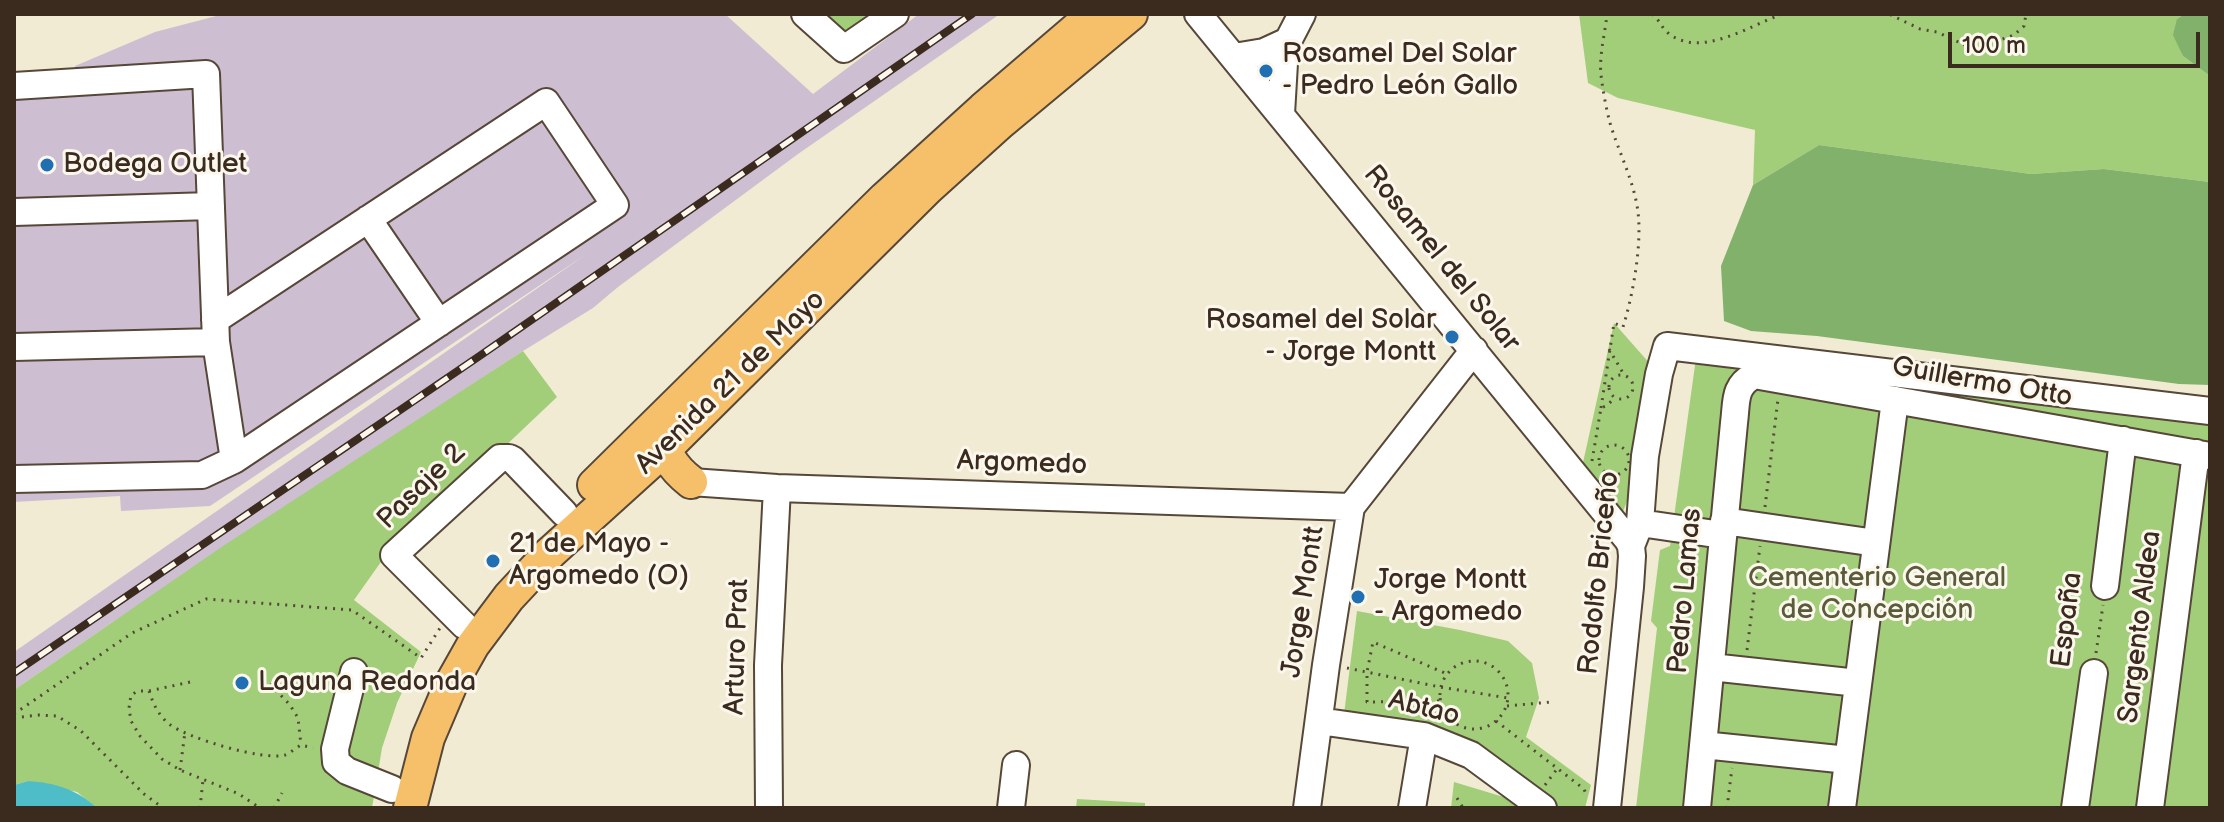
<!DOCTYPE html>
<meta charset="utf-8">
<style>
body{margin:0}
#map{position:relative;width:2224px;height:822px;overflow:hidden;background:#f1ebd3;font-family:"Balsamiq Sans",sans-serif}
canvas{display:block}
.frame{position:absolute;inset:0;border:16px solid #3b2a1e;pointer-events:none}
.scale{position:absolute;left:1948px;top:32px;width:252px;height:36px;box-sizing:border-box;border:4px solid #3b2a1e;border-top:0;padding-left:10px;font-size:24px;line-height:28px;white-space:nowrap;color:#3b2a1e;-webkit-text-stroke:6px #fbf7ec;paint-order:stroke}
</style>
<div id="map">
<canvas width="2224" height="822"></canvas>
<div class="frame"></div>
<div class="scale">100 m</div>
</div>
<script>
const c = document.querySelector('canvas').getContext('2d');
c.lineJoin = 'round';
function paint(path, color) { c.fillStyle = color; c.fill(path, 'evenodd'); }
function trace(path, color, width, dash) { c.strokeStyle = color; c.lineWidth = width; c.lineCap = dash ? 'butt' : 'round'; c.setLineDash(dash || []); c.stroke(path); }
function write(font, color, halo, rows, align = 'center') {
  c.font = font + ' "Balsamiq Sans",sans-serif'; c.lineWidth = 6; c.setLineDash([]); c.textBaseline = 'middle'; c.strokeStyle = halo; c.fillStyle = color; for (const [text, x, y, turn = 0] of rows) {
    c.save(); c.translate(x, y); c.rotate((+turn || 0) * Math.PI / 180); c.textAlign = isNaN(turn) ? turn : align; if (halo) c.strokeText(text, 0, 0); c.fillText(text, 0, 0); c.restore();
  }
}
const industrial = new Path2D(`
 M224 14H725L813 94 919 14H1000L798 154 618 287 593 308 523 351 110 624 14 690V652L588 253 210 506 121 511 120 496 14 502V77L75 73V66L155 32Z`);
const green = new Path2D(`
 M824 14H873L845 34Z
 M1579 14H1737L1740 16 1748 14H2184L2177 19 2183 56 2210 76V182L2104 169 2031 174 1819 145 1753 185 1755 130 1618 98 1588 83Z
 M1614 323 1659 374 1645 456 1622 514 1582 467Z
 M523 351 557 397 500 451 393 545 354 600 421 652 397 703 382 748 372 808H97L77 792 28 781 14 785V690L223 546Z
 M1696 358 2210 423V808H1636L1657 628 1651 621 1660 550 1670 546Z
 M1357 611 1460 630 1508 641 1532 663 1539 698 1526 737 1591 785 1585 808H1451L1454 782 1517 801C1471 759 1401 747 1342 730Z
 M1077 799 1145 803V808H1076Z`);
const forest = new Path2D(`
 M2184 14H2210V76L2183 56 2173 35 2177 19Z
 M1819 145 2031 174 2104 169 2210 182V385L2179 384 1817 336 1751 331 1724 321 1721 266 1753 185Z`);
const water = new Path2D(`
 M28 781C56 783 76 789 97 808H14V785Z`);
const path = new Path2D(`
 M1652 14C1659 19 1661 27 1668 33 1700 59 1749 26 1782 14
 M1882 14 1891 15 1920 29 1937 32 1967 46 1994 42 2014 35 2024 26 2026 14
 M1609 349 1623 373
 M1609 387a12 12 0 1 1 24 0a12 12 0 1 1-24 0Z
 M1601 408 1614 323 1623 327C1633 295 1642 245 1638 212 1634 181 1619 153 1610 123 1606 108 1603 91 1601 75 1599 55 1605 34 1607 14
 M1599 460a15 15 0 1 1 30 0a15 15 0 1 1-30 0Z
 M1592 461 1601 408 1606 406 1615 398
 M1765 507 1778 399
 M1747 650 1760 546
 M2096 653 2103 605
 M1440 695a34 34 0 1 1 68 0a34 34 0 1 1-68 0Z
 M1347 668 1440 687 1508 698
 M190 682 149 691H138L131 695 129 708 131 721 140 736 162 759 180 770 239 794 260 808
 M270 684 290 705 298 718 301 745
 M149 691C153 703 158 715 169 724 187 738 263 761 285 755 290 753 296 748 301 745L313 748
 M1439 701 1367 702V672L1373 642 1447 674
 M1507 706 1551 702
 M14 714 132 633 206 599 352 610 421 658 440 628
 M14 718 39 715 57 716 81 731 144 794 163 808
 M1496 721 1584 789 1586 794
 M180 770 185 732
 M1545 785 1557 769
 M1457 798 1463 808
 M200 808 203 780
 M274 808 282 793
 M1727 808 1732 768`);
const minor = new Path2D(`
 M805 14 844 49 895 14
 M1198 14 1628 540 1631 546
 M1234 57 1264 52 1288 41
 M14 86 206 74 216 342 234 460 202 475 14 479
 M1281 114 1284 63 1288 41 1302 14
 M14 212 211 206
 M368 219 439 323
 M215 320 546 102 615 205 234 460
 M14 347 216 342
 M691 482 777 488 1351 507
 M1724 521 1876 543
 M1640 523 1722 535
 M2105 586 2123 440
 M464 625 394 555 500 458H509L513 460 564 513
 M1711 667 1858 683
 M354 672 335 749 336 762 347 771 392 789
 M1319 721 1424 736 1471 755 1543 808
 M1703 745 1848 760
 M769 808 768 665 777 488
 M1011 808 1016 765
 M1307 808 1326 665 1351 507 1474 350
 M1412 808 1424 736
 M1607 808 1630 587 1632 556 1631 546 1640 523 1645 456 1659 374 1667 346 2210 411
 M1697 808 1734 423C1737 401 1733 387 1754 375L2210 456
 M1842 808 1895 400
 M2075 808 2094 673
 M2150 808 2196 453`);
const major = new Path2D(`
 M665 428C661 452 673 468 691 482
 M594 485 885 198 983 109 1094 14
 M410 808 428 738 451 684 473 645 509 597 550 553 665 449 927 189 1000 123 1131 14`);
const rail = new Path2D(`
 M14 673 481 355 972 14`);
const markers = [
 [1266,71,8,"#1f6fb2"],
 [47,165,8,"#1f6fb2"],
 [1452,337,8,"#1f6fb2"],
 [493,561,8,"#1f6fb2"],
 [1358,597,8,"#1f6fb2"],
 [242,683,8,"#1f6fb2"]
];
const poiNames = [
 ["Rosamel Del Solar",1282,55],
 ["- Pedro León Gallo",1282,87],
 ["Bodega Outlet",63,165],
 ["Rosamel del Solar",1436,321,"right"],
 ["- Jorge Montt",1436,353,"right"],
 ["21 de Mayo -",509,545],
 ["Argomedo (O)",509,577],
 ["Jorge Montt",1374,581],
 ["- Argomedo",1374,613],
 ["Laguna Redonda",258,683]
];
const streetNames = [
 ["Rosamel del Solar",1441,259,51],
 ["Avenida 21 de Mayo",731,383,-44],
 ["Guillermo Otto",1982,383,10],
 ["Argomedo",1022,464,2],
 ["Pasaje 2",422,487,-44],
 ["Rodolfo Briceño",1600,573,-84],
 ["Pedro Lamas",1686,591,-85],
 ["Jorge Montt",1304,602,-81],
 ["España",2068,620,-83],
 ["Sargento Aldea",2141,627,-83],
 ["Arturo Prat",738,647,-88],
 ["Abtao",1424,709,14]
];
const parkNames = [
 ["Cementerio General",1877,579],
 ["de Concepción",1877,611]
];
paint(industrial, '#cebed2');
paint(green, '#a2ce7a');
paint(forest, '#81b16a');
paint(water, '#4fbdc7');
trace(minor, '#564739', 30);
trace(major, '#564739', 36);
trace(path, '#564739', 3, [2, 6]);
trace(minor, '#fff', 26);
trace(major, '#f6c06b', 32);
trace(rail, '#3b2a1e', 8);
trace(rail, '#fbf7ec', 5, [15]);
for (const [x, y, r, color] of markers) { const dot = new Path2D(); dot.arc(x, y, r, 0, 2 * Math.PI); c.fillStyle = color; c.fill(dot); trace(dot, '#fbf7ec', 3); }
write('28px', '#3b2a1e', '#fbf7ec', poiNames, 'left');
write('28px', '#3b2a1e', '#fbf7ec', streetNames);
write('28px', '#5a5b3a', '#fbf7ec', parkNames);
</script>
